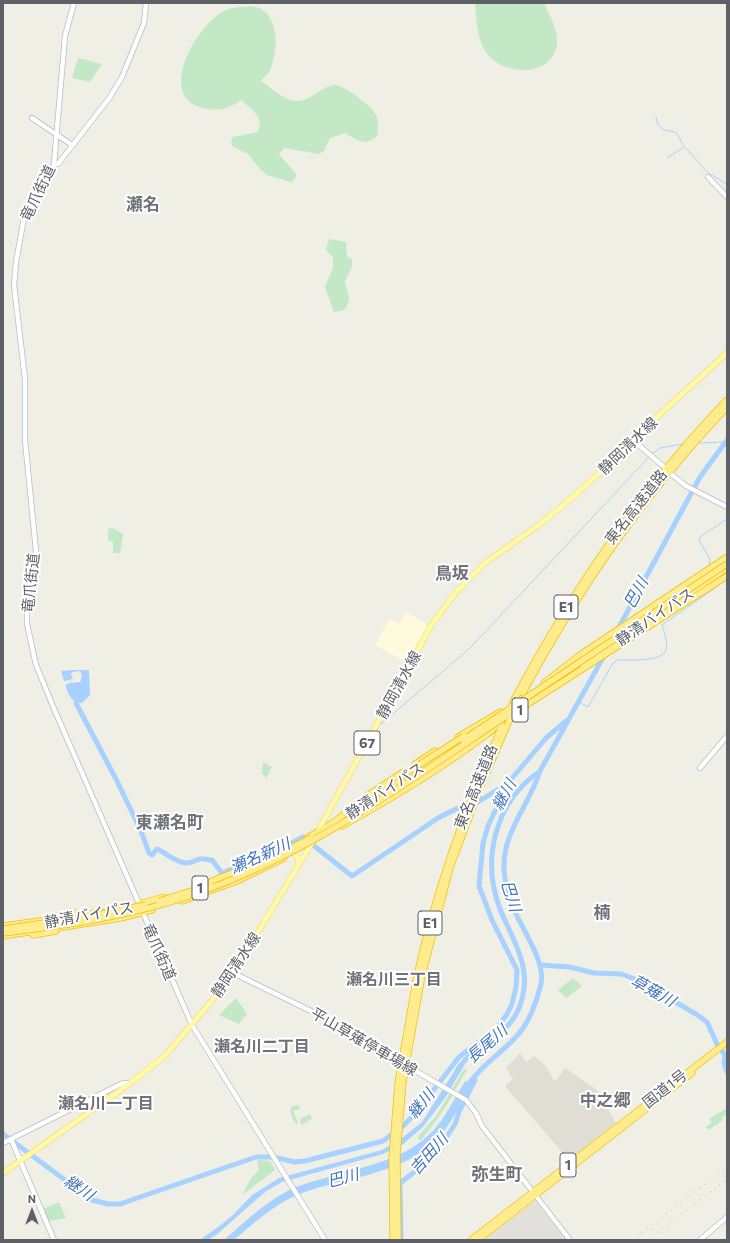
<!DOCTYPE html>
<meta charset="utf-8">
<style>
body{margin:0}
#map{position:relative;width:730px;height:1243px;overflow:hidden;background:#f0efe6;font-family:Commissioner,sans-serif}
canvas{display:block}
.frame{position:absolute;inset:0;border:4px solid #5d6167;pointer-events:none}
.north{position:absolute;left:12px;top:1191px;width:40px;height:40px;-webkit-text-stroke:3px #fff;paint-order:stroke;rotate:0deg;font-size:11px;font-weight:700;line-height:16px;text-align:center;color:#5d6167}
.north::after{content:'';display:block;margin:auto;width:14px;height:18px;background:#5d6167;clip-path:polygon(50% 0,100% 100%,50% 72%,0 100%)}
</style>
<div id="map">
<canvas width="730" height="1243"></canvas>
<div class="frame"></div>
<div class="north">N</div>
</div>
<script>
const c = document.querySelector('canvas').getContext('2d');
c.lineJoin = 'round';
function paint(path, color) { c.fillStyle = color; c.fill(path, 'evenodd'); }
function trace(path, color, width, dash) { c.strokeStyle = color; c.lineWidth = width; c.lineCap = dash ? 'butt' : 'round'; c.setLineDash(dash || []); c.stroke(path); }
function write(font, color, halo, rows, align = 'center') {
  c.font = font + ' Commissioner,"Noto Sans JP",sans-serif'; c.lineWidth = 4; c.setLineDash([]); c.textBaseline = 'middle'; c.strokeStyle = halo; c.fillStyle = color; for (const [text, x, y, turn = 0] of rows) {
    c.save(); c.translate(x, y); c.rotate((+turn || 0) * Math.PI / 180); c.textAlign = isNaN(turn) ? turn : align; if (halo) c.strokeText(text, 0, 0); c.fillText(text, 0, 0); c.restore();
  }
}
const commercial = new Path2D(`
 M406 612 427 624 428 626 407 663 375 645 389 619 399 624Z`);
const industrial = new Path2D(`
 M536 1200 566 1240H484Z`);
const education = new Path2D(`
 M520 1053 526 1062 534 1056 546 1066 555 1082 565 1068 596 1089 616 1123 569 1160 505 1086 513 1079 506 1068Z`);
const green = new Path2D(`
 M475 3H544C549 14 559 31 557 44 552 78 502 77 485 51 477 37 476 18 475 3Z
 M251 6C254 7 260 7 263 10 280 24 278 54 269 72 267 75 263 78 261 81 271 87 283 100 295 101 311 102 320 86 335 85 344 85 372 106 376 115 379 121 378 130 377 136 364 147 358 140 345 133L330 138 324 151 319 154 284 148 279 154 296 174 295 179 291 182 267 175 260 169 248 154 233 147 231 142 233 137 258 132C265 117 251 109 241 100 230 108 221 111 207 109 153 100 196 24 226 10 234 7 242 7 251 6Z
 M78 58 102 64 90 82 72 78Z
 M329 239 346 242 347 257 352 259V267L345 281C346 293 354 297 344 310L334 312 325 287 333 268V257L326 250Z
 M113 528 123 534 120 553H113V542L108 540V529Z
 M263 762 272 767 266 778 262 773Z
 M573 978 582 986 566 998 558 990Z
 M236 998 247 1014 239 1024 219 1015Z
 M464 1069 467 1070 455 1090 452 1089Z
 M450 1093 453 1095C443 1111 433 1126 421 1140H418V1136L436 1116Z
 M299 1105 300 1109 293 1111 298 1123 297 1125C292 1119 290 1114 291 1107Z
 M727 1108V1115L722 1117 723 1120 709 1130 706 1127 712 1122 709 1119Z
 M310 1114 312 1119 301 1125 300 1119Z
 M257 1160 270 1161 275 1170 242 1195 252 1177 259 1171Z
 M59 1202 66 1218 49 1221 43 1209Z`);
const water = new Path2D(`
 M74 670H89L90 695 82 703C71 703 68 693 65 685L70 683V680L64 681 61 671ZM80 671 82 675 80 682 71 683 70 679H73L71 674 73 672Z
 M459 1064 464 1066 445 1098 423 1127 402 1145 383 1154 282 1182 265 1192 215 1236 212 1232 233 1215 252 1195 279 1178 382 1150 402 1138 422 1122Z
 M465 1081 471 1083C459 1106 448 1133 427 1148 392 1175 345 1178 305 1192 278 1201 255 1222 234 1240H224C242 1224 262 1205 284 1193 299 1184 319 1180 336 1175 373 1164 411 1158 438 1125 448 1112 456 1096 465 1081Z`);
const stream = new Path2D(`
 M656 117 658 125 664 130 675 132 678 135 683 145 708 173 727 184
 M667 158 684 147
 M698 443 725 442
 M652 454 660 448 683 444
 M709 565 710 559 699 540 701 536 727 519
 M579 702 588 707 613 663 618 660C629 660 662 662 666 650 668 642 664 632 662 625L715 588
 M381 724 470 648 650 456`);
const river = new Path2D(`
 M611 642 700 477 727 440
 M76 703 118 783 141 831 149 853 152 855 157 849C166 853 174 861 185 863 192 864 194 860 200 859 203 858 209 860 212 860L222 873 278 850 303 837 352 876 438 818 458 808 478 802 508 783
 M540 965 569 967 594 973 621 974 635 979 696 1014 707 1022 717 1044 725 1055 724 1063 727 1072
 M457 1071C478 1036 517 1040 524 989 528 961 510 934 500 909 481 859 495 802 540 771
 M466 1088C479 1067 499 1055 515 1038 528 1025 537 1002 541 984 546 960 519 925 511 903 507 893 505 880 504 870 502 832 529 806 540 771L605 654
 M3 1134 92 1200 108 1204H120L256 1157H273L295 1162 305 1161 383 1141 402 1127 415 1114 459 1057 497 1028 507 1014 512 1004 516 987 517 970 492 920 479 886 483 843 488 826 508 783 546 738 566 721
 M204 1240 218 1230
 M401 1240 400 1183 417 1170 446 1138 455 1124 459 1112 475 1080`);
const secondary = new Path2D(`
 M74 3 65 36 54 164 47 183 24 218 16 262 14 285 25 379V440L36 551 35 561 27 598V624L36 665 55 711 192 1025 325 1240
 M32 118 72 145
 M54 164H58L110 97 122 77 144 23 146 3
 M708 177 727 197
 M635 442 663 466
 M671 474 686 486 727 507
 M700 768 727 736
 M233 973 315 1013 466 1100 476 1113 482 1126 570 1240
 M11 1139 54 1240
 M3 1143 123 1083H130
 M700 1240 727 1217`);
const primary = new Path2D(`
 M318 831 432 624 457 591 485 563 540 524 560 508 635 442 659 415 727 353
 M294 853 298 858V865
 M3 1173 125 1087 165 1056 214 998 233 973 315 838`);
const highway = new Path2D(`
 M583 665 727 568
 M544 683 580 655 727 557
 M523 693C581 586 643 496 727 407
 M515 698C573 589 641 489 727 400
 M514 713 727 576
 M458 737 500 712
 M415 764 435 751
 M379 795 459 742
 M342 826C391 799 441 769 486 735 492 731 496 726 502 721
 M307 838 334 822 367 796 403 772
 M197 887 252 865
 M182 901 237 881 284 858
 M139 904 164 897
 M57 916 76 913
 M73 916 102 912
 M3 926 60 918
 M51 929 121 918 152 910
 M33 935 56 931
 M3 936 36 931
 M422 976 450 868 481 786 509 721
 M416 980C435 892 465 808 502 726
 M393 1240 392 1157 398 1083
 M398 1240 397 1155 403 1082
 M471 1240 727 1042
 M478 1240 692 1073`);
const rail = new Path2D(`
 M633 1240 727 1167
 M648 1240 727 1179`);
const highwayBridge = new Path2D(`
 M511 707 515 698
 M509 721 514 711
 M463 740 727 564
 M400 777 464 736
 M249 869 311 838
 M159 901 210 885
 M3 929 92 916 145 905
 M3 933C68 925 133 916 195 894 313 853 414 777 517 709
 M403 1082 422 976
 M398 1083 416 980`);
const shields = [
 [566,607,24],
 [520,710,16],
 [367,743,26],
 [200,888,16],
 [430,923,24],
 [568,1165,16]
];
const shieldNames = [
 ["E1",566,607],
 ["1",520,710],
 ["67",367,743],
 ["1",200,888],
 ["E1",430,923],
 ["1",568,1165]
];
const streetNames = [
 ["竜爪街道",38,193,-64],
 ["静岡清水線",628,446,-44],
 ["東名高速道路",636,507,-52],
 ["竜爪街道",31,583,-84],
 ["静清バイパス",655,617,-34],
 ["静岡清水線",399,685,-61],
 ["東名高速道路",476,787,-68],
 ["静清バイパス",385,791,-33],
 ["静清バイパス",89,915,-10],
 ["竜爪街道",159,952,66],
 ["静岡清水線",236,965,-56],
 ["平山草薙停車場線",364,1042,30],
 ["国道1号",665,1089,-38]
];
const waterNames = [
 ["巴川",636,593,-61],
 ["継川",504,795,-61],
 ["瀬名新川",260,856,-24],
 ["巴川",511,896,73],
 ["草薙川",653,991,29],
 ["長尾川",487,1044,-41],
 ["継川",421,1104,-51],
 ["吉田川",429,1154,-48],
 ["巴川",343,1178,-15],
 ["継川",79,1188,33]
];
const neighbourhoodNames = [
 ["瀬名川三丁目",394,980],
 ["瀬名川二丁目",262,1047],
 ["瀬名川一丁目",106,1104]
];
const quarterNames = [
 ["瀬名",143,204],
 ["鳥坂",452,573],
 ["東瀬名町",170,822],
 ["楠",602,912],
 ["中之郷",605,1100],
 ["弥生町",497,1174]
];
paint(commercial, '#fffadc');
paint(industrial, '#e1e0da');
paint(education, '#e0ded4');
paint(green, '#c2e8c5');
paint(water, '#a7d1ff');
trace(stream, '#a7d1ff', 1);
trace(river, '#a7d1ff', 5);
trace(secondary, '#b9bcc2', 6);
trace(primary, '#f5d75a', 6);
trace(highway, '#f6bf00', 7);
trace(secondary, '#fff', 4.5);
trace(primary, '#fff9ac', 5);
trace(highway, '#ffec8e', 5.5);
trace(rail, '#b7b8b8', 1, [1, 5]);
trace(highwayBridge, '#f6bf00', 7, []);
trace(highwayBridge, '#ffec8e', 5.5);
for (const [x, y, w] of shields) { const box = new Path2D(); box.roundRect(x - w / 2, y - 12, w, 24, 3); c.fillStyle = '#fff'; c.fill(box); trace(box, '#5d6167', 1); }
write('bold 14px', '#5d6167', null, shieldNames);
write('15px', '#5d6167', '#fff', streetNames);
write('italic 16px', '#4274be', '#fff', waterNames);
write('bold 16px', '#6e7379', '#fff', neighbourhoodNames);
write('bold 17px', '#6e7379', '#fff', quarterNames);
</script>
